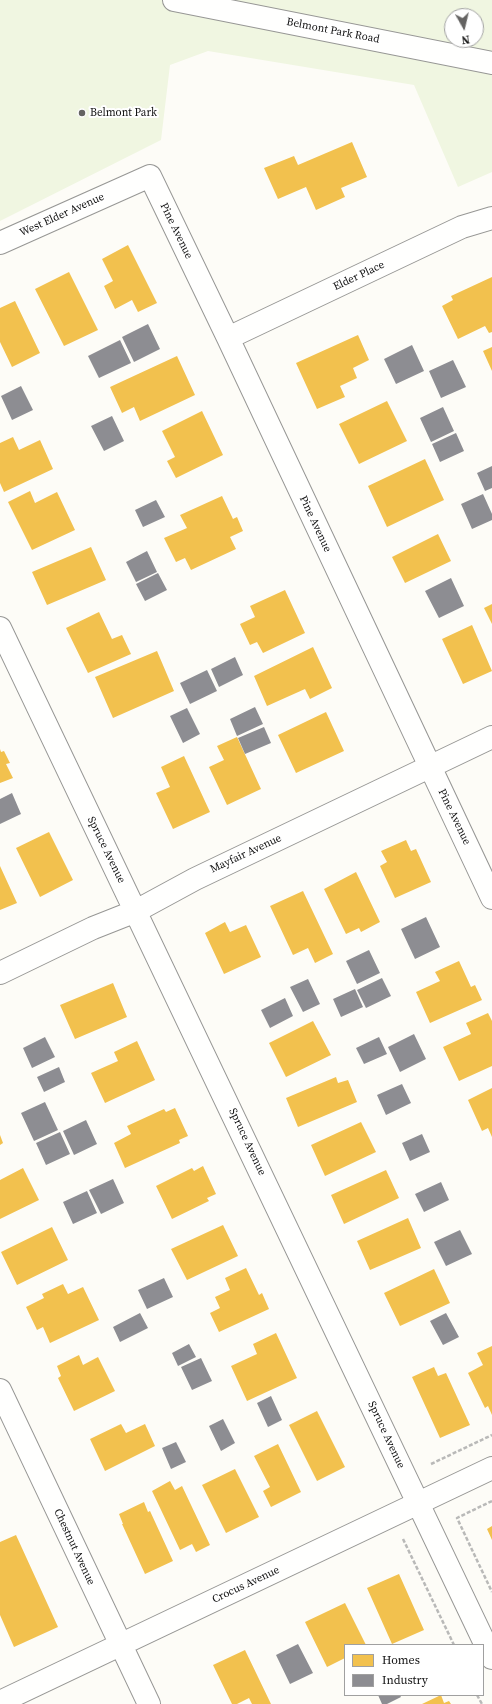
<!DOCTYPE html>
<style>
body{margin:0}
#map{position:relative;width:492px;height:1704px;overflow:hidden;background:#fdfcf7;font-family:"Source Serif 4",serif}
canvas{display:block}
.legend{position:absolute;left:344px;top:1644px;width:140px;height:52px;box-sizing:border-box;background:#fff;border:1px solid #a0a0a0;margin:0;padding:5px 7px;list-style:none;font-size:12px;color:#111}
.legend li{display:flex;align-items:center;gap:8px;height:20px}
.legend b{width:20px;border:1px solid #a0a0a0}
.north{position:absolute;left:444px;top:8px;width:40px;height:40px;box-sizing:border-box;background:#fff;border:1px solid #a0a0a0;border-radius:50%;rotate:172deg;font-size:11px;font-weight:700;line-height:16px;text-align:center;color:#111}
.north::after{content:'';display:block;margin:auto;width:14px;height:18px;background:#646362;clip-path:polygon(50% 0,100% 100%,50% 72%,0 100%)}
</style>
<div id="map">
<canvas width="492" height="1704"></canvas>
<ul class="legend">
<li><b style="height:11px;background:#f2c14e"></b>Homes</li>
<li><b style="height:11px;background:#8d8d92"></b>Industry</li>
</ul>
<div class="north">N</div>
</div>
<script>
const c = document.querySelector('canvas').getContext('2d');
c.lineJoin = 'round';
function paint(path, color) { c.fillStyle = color; c.fill(path, 'evenodd'); }
function trace(path, color, width, dash) { c.strokeStyle = color; c.lineWidth = width; c.lineCap = dash ? 'butt' : 'round'; c.setLineDash(dash || []); c.stroke(path); }
function write(font, color, halo, rows, align = 'center') {
  c.font = font + ' "Source Serif 4",serif'; c.lineWidth = 4; c.setLineDash([]); c.textBaseline = 'middle'; c.strokeStyle = halo; c.fillStyle = color; for (const [text, x, y, turn = 0] of rows) {
    c.save(); c.translate(x, y); c.rotate((+turn || 0) * Math.PI / 180); c.textAlign = isNaN(turn) ? turn : align; if (halo) c.strokeText(text, 0, 0); c.fillText(text, 0, 0); c.restore();
  }
}
const pitch = new Path2D(`
 M0 0H492V172L458 187 414 85 208 51 170 65 161 140 0 221ZM452 16H476V40H452Z`);
const homes = new Path2D(`
 M352 142 367 177 341 188 345 197 316 210 306 187 278 199 264 168 294 156 298 165Z
 M128 245 157 303 138 312 132 300 115 309 104 286 113 281 102 259Z
 M69 272 98 330 64 346 35 289Z
 M492 277V332L489 333 485 326 458 339 442 306 453 300 451 296Z
 M15 301 40 353 12 367 0 342V308Z
 M358 335 369 360 353 368 357 378 340 386 345 397 317 409 296 363Z
 M492 347V371L483 351Z
 M177 356 195 395 140 421 134 407 122 413 110 387Z
 M387 401 407 441 359 464 339 424Z
 M202 411 223 455 176 478 167 461 175 457 162 431Z
 M13 437 19 450 40 440 53 469 4 492 0 483V443Z
 M425 459 444 500 387 527 368 486Z
 M30 491 35 503 57 492 75 530 32 550 8 502Z
 M222 496 233 519 237 517 243 531 230 537 236 549 191 570 185 558 176 562 164 538 187 528 180 515Z
 M438 534 451 561 405 583 392 557Z
 M91 547 106 580 47 605 32 572Z
 M285 590 305 633 263 653 257 642 250 645 240 624 255 617 250 606Z
 M492 604V624L484 608Z
 M99 612 112 639 122 635 131 654 88 673 66 628Z
 M472 625 492 671 463 684 442 639Z
 M313 647 332 688 310 699 305 689 267 706 254 676Z
 M157 651 174 691 113 718 95 677Z
 M326 712 344 751 296 773 278 735Z
 M237 737 261 789 227 805 209 767 224 760 217 746Z
 M0 749 1 752 4 751 10 763 6 764 13 778 0 783Z
 M184 756 210 812 173 829 156 793 170 787 161 767Z
 M49 832 73 880 40 897 16 848Z
 M406 840 411 851 416 849 431 882 395 898 380 866 387 862 381 851Z
 M0 866 17 903 0 910Z
 M356 872 380 922 361 932 359 928 346 934 324 889Z
 M303 891 333 954 315 963 308 948 293 955 270 906Z
 M225 922 230 932 246 925 261 957 224 974 205 933Z
 M459 961 471 987 475 985 482 1000 430 1023 416 992 440 981 435 972Z
 M113 983 127 1017 75 1039 60 1005Z
 M488 1013 492 1021V1066L459 1081 443 1047 471 1034 466 1023Z
 M313 1021 331 1055 286 1077 269 1043Z
 M137 1041 155 1080 105 1103 91 1073 118 1061 114 1052Z
 M336 1077 338 1083 348 1080 357 1102 298 1127 286 1098Z
 M492 1088V1137L488 1128 482 1131 468 1100Z
 M175 1108 188 1136 179 1140 180 1143 125 1168 114 1143 131 1134 127 1126 164 1109 166 1112Z
 M361 1122 376 1152 325 1176 311 1145Z
 M0 1135 3 1143 0 1145Z
 M203 1166 216 1194 207 1198 209 1201 172 1219 156 1186 192 1168 194 1171Z
 M23 1168 39 1200 0 1219V1180Z
 M386 1170 399 1198 344 1224 331 1195Z
 M408 1218 421 1248 370 1270 357 1241Z
 M223 1225 238 1256 187 1280 171 1249Z
 M52 1227 68 1260 17 1285 1 1252Z
 M246 1268 259 1295 262 1293 269 1309 219 1332 210 1313 220 1308 215 1297 230 1290 225 1278Z
 M434 1269 450 1303 400 1326 384 1293Z
 M63 1284 68 1294 83 1287 99 1320 50 1343 43 1327 37 1330 26 1307 44 1298 42 1294Z
 M276 1333 297 1378 247 1401 231 1366 257 1354 253 1344Z
 M492 1346V1415L488 1406 485 1408 468 1373 483 1365 477 1353Z
 M79 1355 83 1365 98 1357 115 1391 74 1411 58 1378 61 1376 57 1366Z
 M434 1367 438 1376 446 1373 470 1425 440 1438 412 1377Z
 M317 1411 345 1467 317 1481 289 1425Z
 M121 1424 126 1433 145 1424 155 1446 105 1471 90 1439Z
 M278 1444 301 1492 271 1507 263 1491 270 1487 254 1456Z
 M235 1469 259 1517 226 1533 202 1485Z
 M170 1481 175 1490 182 1486 210 1545 196 1552 192 1544 180 1550 152 1491Z
 M144 1502 148 1512 150 1511 173 1561 145 1574 122 1524H123L119 1514Z
 M492 1526V1540L487 1529Z
 M16 1535 58 1627 14 1647 0 1615V1542Z
 M399 1574 424 1630 392 1644 367 1588Z
 M345 1603 366 1645H345V1658L327 1667 305 1622Z
 M245 1650 271 1704H252L249 1698 237 1704H232L213 1665Z
 M441 1695 444 1703 449 1701 451 1704H422Z`);
const industry = new Path2D(`
 M148 324 160 349 134 362 122 337Z
 M120 340 131 363 99 378 88 356Z
 M412 345 424 371 396 384 384 359Z
 M453 360 466 387 441 398 429 371Z
 M21 386 33 410 12 420 1 396Z
 M443 407 454 431 431 442 420 418Z
 M112 416 124 441 104 451 91 426Z
 M456 433 464 451 440 462 432 444Z
 M492 466V488L485 491 477 473Z
 M483 494 492 514V520L472 529 461 504Z
 M156 500 165 517 143 527 135 510Z
 M147 551 157 572 136 582 126 562Z
 M158 573 167 590 145 601 136 584Z
 M451 578 464 606 439 618 425 591Z
 M235 657 243 675 219 687 211 669Z
 M207 670 217 691 190 704 180 683Z
 M255 707 263 724 237 736 230 719Z
 M187 708 200 734 183 743 170 716Z
 M264 727 271 743 245 754 238 738Z
 M12 793 21 814 0 824V799Z
 M426 917 440 947 415 959 401 929Z
 M369 950 380 973 357 984 346 961Z
 M382 978 391 996 366 1008 357 990Z
 M308 979 320 1004 303 1012 290 987Z
 M355 989 363 1007 341 1017 333 999Z
 M285 998 293 1016 270 1028 261 1010Z
 M414 1034 426 1059 400 1072 388 1047Z
 M45 1037 55 1057 32 1068 23 1048Z
 M379 1037 387 1054 364 1064 356 1048Z
 M59 1067 65 1082 44 1092 37 1077Z
 M402 1084 411 1103 386 1115 377 1095Z
 M45 1102 58 1130 34 1141 21 1113Z
 M86 1120 97 1144 74 1155 63 1131Z
 M60 1132 70 1154 46 1165 36 1143Z
 M422 1134 430 1152 410 1161 402 1143Z
 M113 1179 124 1203 101 1214 89 1190Z
 M441 1182 449 1200 424 1212 415 1194Z
 M87 1191 97 1213 73 1224 63 1202Z
 M460 1230 472 1254 446 1266 434 1242Z
 M164 1278 173 1297 147 1309 138 1290Z
 M140 1313 148 1328 120 1342 113 1327Z
 M446 1313 459 1337 443 1345 430 1321Z
 M189 1344 196 1357 178 1366 172 1353Z
 M201 1358 212 1381 192 1390 181 1367Z
 M271 1396 282 1420 268 1427 257 1403Z
 M223 1419 235 1443 221 1451 209 1426Z
 M176 1442 186 1462 171 1469 162 1448Z
 M298 1644 313 1673 290 1684 276 1655Z
 M378 1695H400L401 1697 387 1704H382Z`);
const path = new Path2D(`
 M431 1464 492 1435
 M492 1501 457 1518 492 1592
 M403 1539 454 1645
 M477 1695 482 1704`);
const minor = new Path2D(`
 M174 0 492 63
 M0 243 150 176 228 338 492 898
 M228 338 462 227 492 218
 M0 628 492 1658
 M0 973 93 928 136 911 195 879 492 737
 M0 1390 149 1704
 M0 1702 492 1468`);
const markers = [
 [82,113,4,"#646362"]
];
const streetNames = [
 ["Belmont Park Road",333,31,11],
 ["West Elder Avenue",62,215,-24],
 ["Pine Avenue",176,231,64],
 ["Elder Place",359,276,-25],
 ["Pine Avenue",315,524,65],
 ["Pine Avenue",454,817,64],
 ["Spruce Avenue",106,850,64],
 ["Mayfair Avenue",246,854,-25],
 ["Spruce Avenue",247,1142,65],
 ["Spruce Avenue",386,1435,65],
 ["Chestnut Avenue",74,1547,65],
 ["Crocus Avenue",246,1585,-25]
];
const poiNames = [
 ["Belmont Park",90,113]
];
paint(pitch, '#f0f6e1');
paint(homes, '#f2c14e');
paint(industry, '#8d8d92');
trace(minor, '#979795', 24);
trace(path, '#b9b9b8', 2.5, [4, 2]);
trace(minor, '#fffffe', 22);
for (const [x, y, r, color] of markers) { const dot = new Path2D(); dot.arc(x, y, r, 0, 2 * Math.PI); c.fillStyle = color; c.fill(dot); trace(dot, '#fff', 1.5); }
write('11px', '#111', '#fff', streetNames);
write('11px', '#111', '#fff', poiNames, 'left');
</script>
